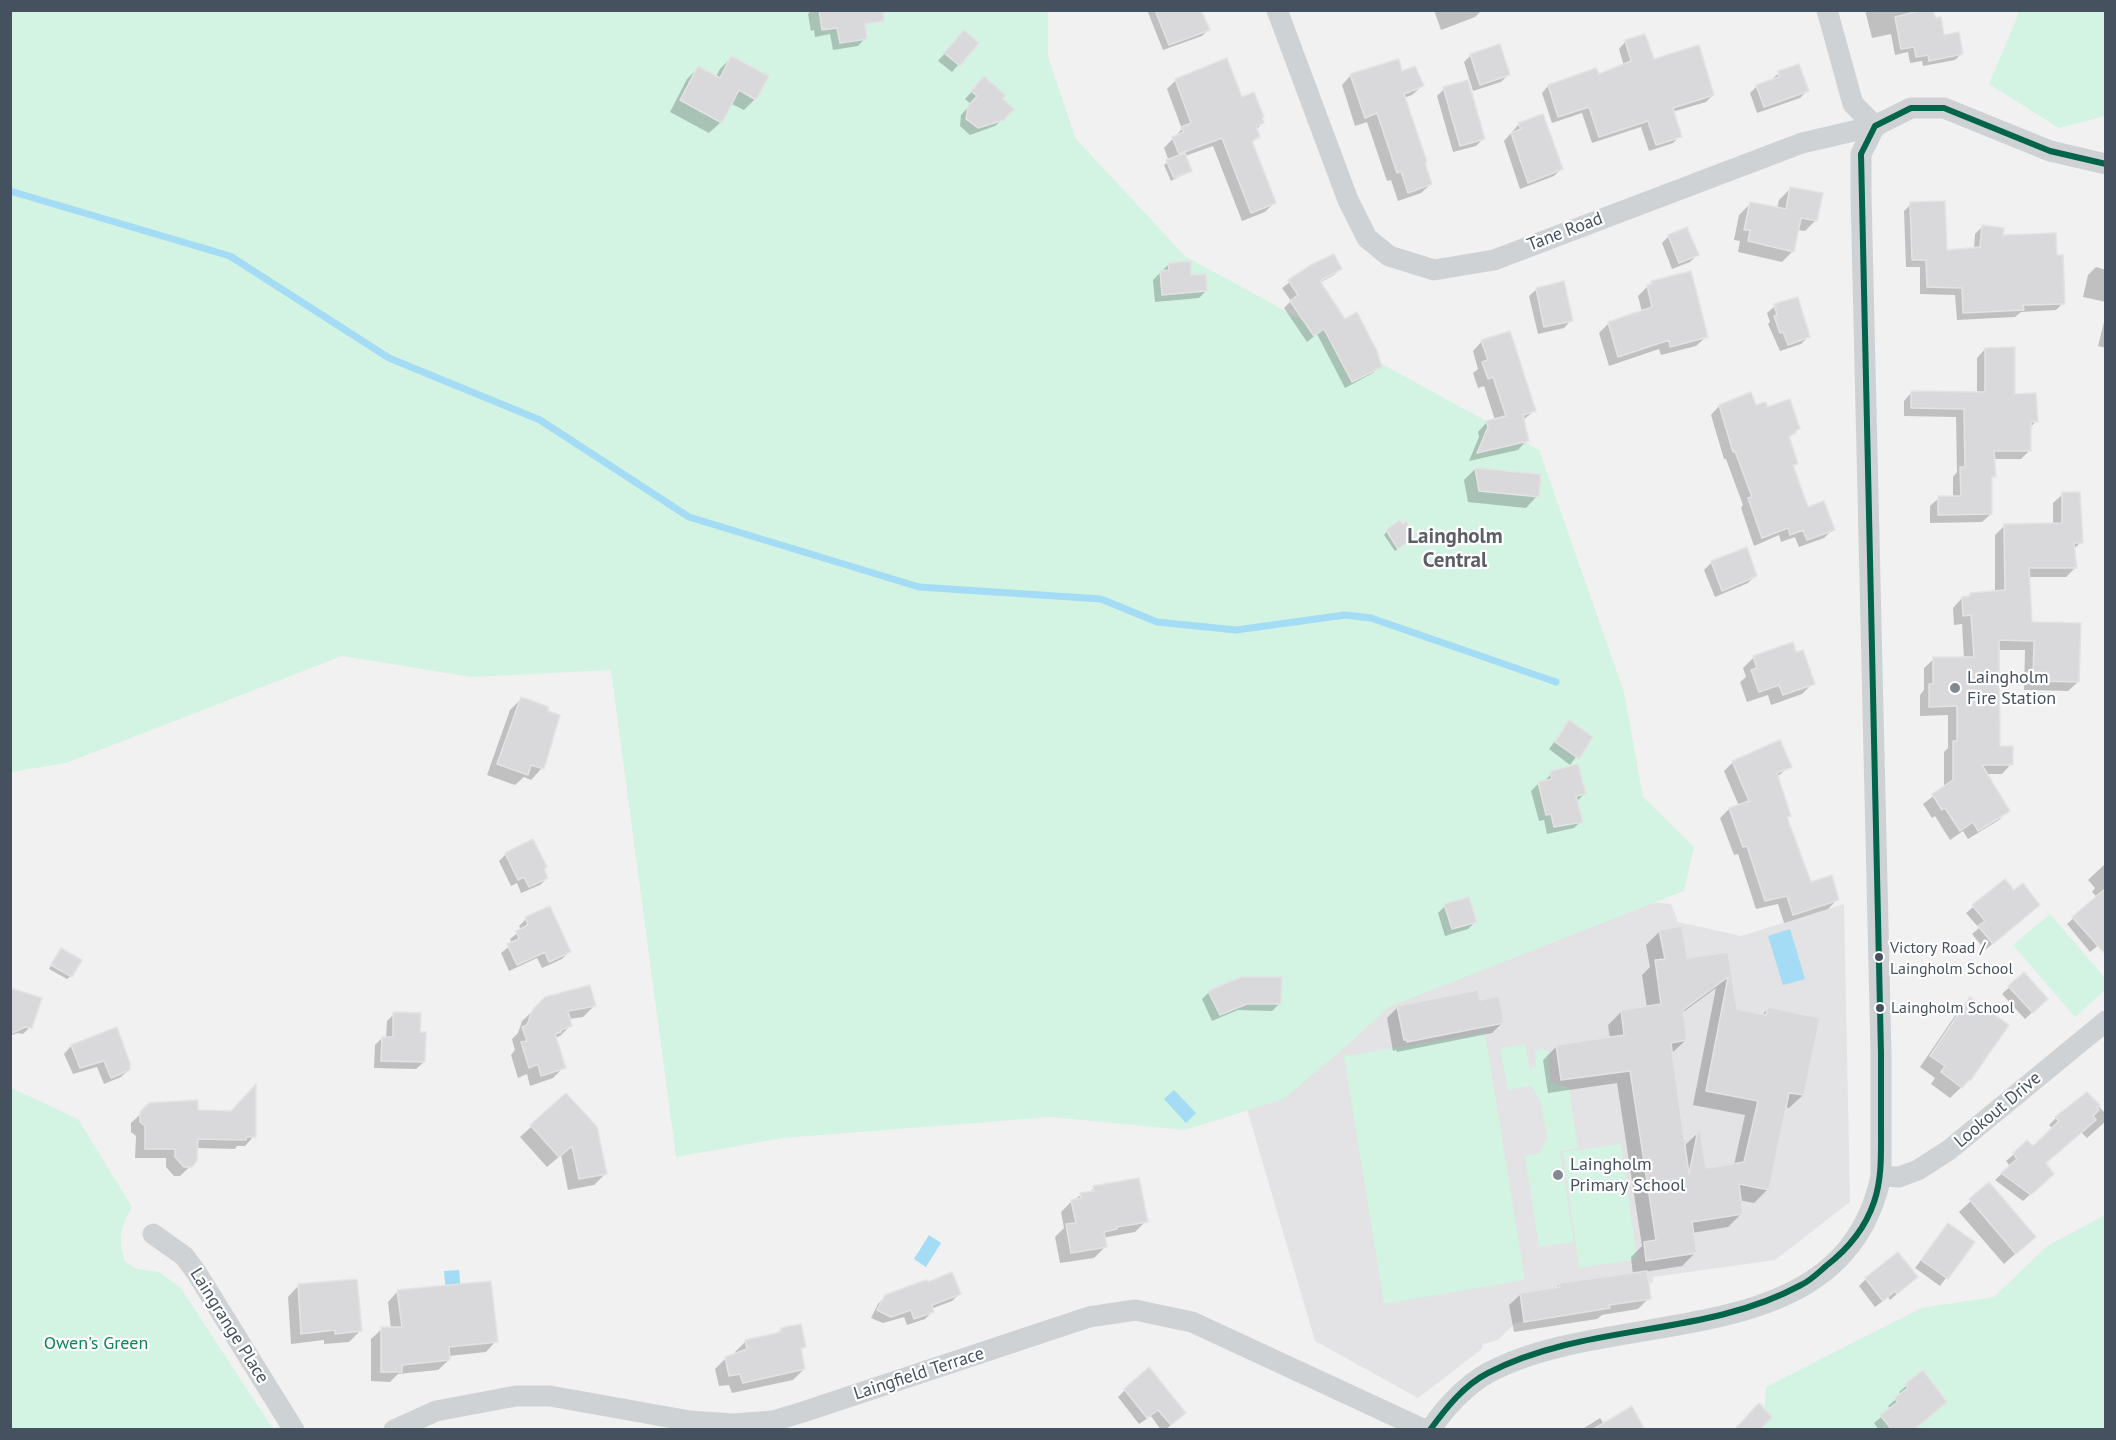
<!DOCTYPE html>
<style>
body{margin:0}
#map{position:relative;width:2116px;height:1440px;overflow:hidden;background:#f2f1f1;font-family:"PT Sans",sans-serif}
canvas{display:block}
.frame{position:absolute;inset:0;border:12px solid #465160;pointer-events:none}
</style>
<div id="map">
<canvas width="2116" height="1440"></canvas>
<div class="frame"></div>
</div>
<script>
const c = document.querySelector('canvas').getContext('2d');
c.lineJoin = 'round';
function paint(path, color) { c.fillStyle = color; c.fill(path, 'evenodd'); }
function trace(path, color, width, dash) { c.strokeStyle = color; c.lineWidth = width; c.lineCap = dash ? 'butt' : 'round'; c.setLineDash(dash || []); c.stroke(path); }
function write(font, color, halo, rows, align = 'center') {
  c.font = font + ' "PT Sans",sans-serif'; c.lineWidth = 4.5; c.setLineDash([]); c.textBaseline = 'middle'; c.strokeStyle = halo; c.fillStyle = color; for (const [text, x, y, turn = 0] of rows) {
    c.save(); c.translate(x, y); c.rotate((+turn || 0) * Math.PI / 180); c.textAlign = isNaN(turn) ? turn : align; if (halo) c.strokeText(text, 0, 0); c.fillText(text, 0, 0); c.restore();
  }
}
const education = new Path2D(`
 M1640 901 1671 904 1678 922 1741 936 1844 904 1850 1202 1775 1260 1653 1277V1282L1610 1305V1308L1515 1323 1498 1340 1483 1344 1482 1349 1418 1398 1315 1341 1227 1041Z`);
const green = new Path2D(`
 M1048 10V57L1076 139 1185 256 1539 450 1624 692 1643 797 1694 847 1684 891 1389 1007 1351 1042 1284 1099 1185 1130 1052 1117 782 1138 676 1157 611 670 472 677 342 656 66 763 11 772V11Z
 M2018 11H2105V116L2059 128 1989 84 2018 15Z
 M2050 914 2105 978V990L2075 1017 2013 945Z
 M1485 1033 1525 1280 1384 1304 1344 1056Z
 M1525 1044 1530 1070 1536 1067 1535 1052 1542 1049 1548 1050 1551 1082 1569 1088 1578 1148 1560 1151 1574 1242 1539 1247 1525 1156 1540 1153 1547 1137 1541 1103 1532 1086 1508 1090 1500 1048Z
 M11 1088 78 1119 132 1207C120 1229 118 1237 125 1262L137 1269 159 1272 180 1287 273 1429H11Z
 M1621 1144 1637 1259 1579 1268 1563 1152Z
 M2105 1215V1429L1763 1430 1766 1387 1921 1308 1994 1297 2047 1246Z`);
const water = new Path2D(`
 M1790 929 1805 979 1783 985 1768 936Z
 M1174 1090 1196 1113 1186 1123 1164 1099Z
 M929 1235 941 1243 926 1267 914 1259Z
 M459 1270 462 1303 447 1305 444 1271Z`);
const shadow = new Path2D(`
 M812 10H861L865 38 858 46 833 50 830 34 815 37 814 30 811 31 808 14Z
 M1147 10H1199L1208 30 1202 36 1163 50Z
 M1434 10H1482L1475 17 1441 30Z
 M1865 10H1933L1943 37 1962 53 1955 60 1923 66 1922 61 1910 63 1908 52 1895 55 1891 34 1872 38Z
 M1644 36 1653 61 1713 95 1706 102 1672 112 1680 136 1673 143 1649 151 1641 127 1592 143 1582 113 1552 123 1542 93 1548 86 1598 76 1624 66 1619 49 1625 42Z
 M957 39 977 43 952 72 938 61Z
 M1471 55 1508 75 1501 82 1473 91 1464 62Z
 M731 58 755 99 744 110 730 103 721 122 709 133 670 112 687 79 698 68 716 77 720 69Z
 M1401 73 1422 86 1412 95 1404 98 1431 184 1421 193 1398 201 1391 180 1387 181 1367 122 1355 126 1342 85 1351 75Z
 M1779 73 1807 91 1800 98 1757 113 1750 93 1757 86 1771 80Z
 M984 78 1001 100 1003 119 995 126 970 135 960 126 961 115 971 104 965 99Z
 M1176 80 1241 99 1261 118 1263 123 1255 130 1258 137 1251 144 1274 203 1265 212 1242 221 1213 146 1185 156 1191 171 1171 181 1164 165 1169 161 1164 148 1182 129 1167 89Z
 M1444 89 1483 139 1476 146 1453 152 1437 96Z
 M1519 124 1561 169 1554 176 1520 189 1504 141Z
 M1790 189 1816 220 1805 231 1797 230 1793 251 1782 262 1738 252 1740 241 1734 240 1739 215 1750 204 1777 209 1779 200Z
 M1911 204 1945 252 1974 249 1975 234 1982 227 2001 236 2056 256 2063 303 2056 310 2021 312 2015 317 1957 320 1955 295 1920 294V267H1906L1904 211Z
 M1669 236 1697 255 1690 262 1672 269 1662 243Z
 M1169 264 1190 277 1206 291 1199 298 1155 302 1153 280Z
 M1310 267 1341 268 1334 275 1319 283 1344 321 1380 366 1373 373 1345 388 1317 334 1307 342 1284 308 1291 301 1282 288Z
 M2096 267 2106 270V302L2083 297 2088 275Z
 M1652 282 1706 337 1696 346 1661 355 1659 349 1609 366 1599 333 1609 323 1642 312 1638 296Z
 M1537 289 1571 320 1564 328 1538 334 1529 296Z
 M1775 306 1808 337 1801 344 1780 351 1768 324 1770 322 1767 313Z
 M2106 314V348L2098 346Z
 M1482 341 1534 411 1522 421 1527 440 1518 450 1469 461 1479 437 1478 432 1487 422 1495 420 1484 386 1478 388 1473 373 1478 369 1473 351Z
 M1985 349 2014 396 2036 421 2030 428 2029 451 2021 459H1993L1994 476 1990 480 1991 514 1982 522 1930 523V506L1939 498 1953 497V477L1957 472 1956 417 1904 416V401L1912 392 1977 393V358Z
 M1719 406 1766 409 1798 429 1788 439 1796 464 1792 467 1807 509 1833 529 1824 538 1799 547 1795 537 1781 542 1779 535 1754 546 1741 508 1743 505 1726 459H1724L1711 415Z
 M1475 469 1537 496 1526 508 1468 502 1464 480Z
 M2063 494 2081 542 2073 550 2076 567 2066 577H2028L2030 624 2078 682 2068 691 2024 690 2025 650H1997L1999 748 2011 764 2002 774H1985L2008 810 1999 820 1968 839 1963 831 1950 840 1935 816 1932 818 1923 804 1944 788V752L1948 748V715L1920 716V695L1924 690V668L1934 659H1964L1962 624 1954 625 1953 608 1962 598H1967L1970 594 1995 592V535L2004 526 2053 525V503Z
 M1387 531 1410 539 1395 551 1384 535Z
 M1712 562 1755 576 1748 583 1715 597 1704 570Z
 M1795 654 1813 683 1802 694 1771 705 1768 695 1747 702 1740 682 1746 677 1743 668 1754 657Z
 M521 699 542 768 531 780 524 777 515 785 487 775 510 710Z
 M1569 722 1591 737 1570 765 1549 749Z
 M1733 762 1790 766 1777 777 1790 815 1786 819 1810 884 1837 900 1828 909 1784 923 1778 904 1756 909 1738 854 1734 855 1720 818 1729 809 1739 806 1724 771Z
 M1551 774 1584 794 1577 801 1581 821 1574 828 1547 834 1544 820 1539 821 1531 791 1538 784 1544 782Z
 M506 854 543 869 547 878 540 885 521 893 517 883 511 886 499 861Z
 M2106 863V939L2090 952 2067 924 2097 897 2092 892 2095 888 2088 880Z
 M2005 881 2032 911 1985 950 1972 934 1979 928 1966 913Z
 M1445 906 1475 922 1468 929 1445 936 1438 913Z
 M526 919 569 952 562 959 542 968 537 958 509 971 501 953 512 944 510 939 521 930 519 926Z
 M1660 931 1685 959 1726 954 1735 1011 1761 1016 1768 1009 1803 1095 1789 1108 1785 1107 1768 1189 1754 1203 1739 1200 1741 1214 1728 1227 1692 1233 1695 1253 1682 1266 1645 1272 1649 1298 1638 1309 1602 1315 1597 1319 1514 1332 1509 1305 1521 1294 1555 1289 1560 1284 1633 1275 1631 1257 1642 1246 1617 1083 1548 1093 1543 1060 1557 1046 1610 1039 1608 1025 1621 1012 1647 1008 1642 975 1650 967 1646 945ZM1716 988 1693 1105 1745 1115 1734 1165 1705 1170 1699 1132 1684 1146 1672 1053 1686 1040 1682 1013Z
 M58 953 71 976 67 979 49 969Z
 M2024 974 2039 1006 2025 1019 2002 994Z
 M1209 992 1279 1004 1272 1011 1238 1010 1212 1021 1202 999Z
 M10 994 30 1027 23 1034 17 1033 10 1036Z
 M1970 999 1969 1080 1950 1098 1931 1084 1935 1078 1920 1067 1959 1010Z
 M1479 1001 1503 1022 1492 1033 1397 1052 1396 1050 1393 1051 1387 1018 1398 1007Z
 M594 1006 583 1017 569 1019 571 1025 560 1036 555 1038 564 1067 553 1078 530 1086 527 1074 518 1078 511 1055 515 1050 512 1039 518 1033 522 1021 534 1010Z
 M394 1014 419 1033 424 1062 416 1069 374 1068 375 1045 382 1038H386L387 1021Z
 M116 1029 129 1070 121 1077 104 1084 97 1067 73 1074 64 1054 71 1046Z
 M2087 1094 2106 1114V1121L2087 1138 2081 1132 2044 1164 2045 1181 2023 1201 1995 1180 2010 1166 2006 1161 2014 1154 2027 1142 2033 1148 2053 1129 2049 1125 2056 1118Z
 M566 1095 605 1174 594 1185 568 1190 561 1155 547 1167 520 1137Z
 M150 1105 196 1112 254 1136 245 1146H237L235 1149 196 1148V1161L180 1176H174L166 1167V1158H135L136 1136 131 1132V1123Z
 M1989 1184 2034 1237 2004 1264 1959 1212Z
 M1094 1188 1146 1221 1135 1232 1107 1237 1104 1240 1105 1247 1094 1258 1060 1263 1055 1237 1064 1228 1061 1212 1072 1201 1081 1195 1088 1194Z
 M1948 1225 1973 1243 1940 1286 1915 1268Z
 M1916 1277 1890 1300 1888 1297 1875 1307 1859 1286 1866 1279Z
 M299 1285 360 1331 349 1342 324 1344V1340L291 1344 288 1297Z
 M398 1291 496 1341 486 1352 449 1356V1360L438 1370 398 1374 390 1382 371 1381V1339L382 1329H391L388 1302Z
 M959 1294 952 1301 931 1309 932 1312 925 1319 907 1325 904 1317 883 1323 871 1318 878 1304 886 1296Z
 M781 1330 804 1347 800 1351 804 1369 793 1380 732 1393 729 1385 719 1386 715 1369 726 1358 735 1355V1352L746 1341 776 1335Z
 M1923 1372 1913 1430H1879L1874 1423 1891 1409 1888 1406 1901 1395 1899 1392Z
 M1125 1390 1177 1420 1165 1430H1161L1151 1416 1139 1424 1118 1397Z
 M1600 1418 1604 1424 1642 1430H1581Z`);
const stream = new Path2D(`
 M10 191 230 256 389 358 540 420 689 517 919 587 1101 599 1157 622 1236 630 1345 615 1371 618 1556 682`);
const building = new Path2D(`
 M819 10H883L884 21 865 24 867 39 840 43 837 28 822 30Z
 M1155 10H1201L1210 30 1169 45Z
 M1923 10H1932L1936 18 1941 17 1944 35 1959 32 1963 54 1929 61 1928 55 1916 57 1914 47 1901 49 1895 17Z
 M964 30 979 43 960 66 944 53Z
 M1645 34 1654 59 1699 45 1714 95 1673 108 1682 137 1656 145 1648 121 1599 137 1589 107 1558 117 1548 85 1596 68 1599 74 1631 61 1625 40Z
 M1500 44 1510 75 1480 85 1470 54Z
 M731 56 769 76 756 100 739 90 722 123 680 100 698 66 720 78Z
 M1227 58 1242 97 1254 92 1264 117 1262 118 1264 123 1256 126 1260 137 1252 141 1276 203 1251 213 1222 138 1179 154 1172 137 1184 132 1181 127 1191 123 1175 79Z
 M1399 59 1402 71 1415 66 1424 86 1404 94 1427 162 1425 163 1432 184 1408 193 1401 171 1397 173 1377 113 1365 118 1350 74Z
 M1799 64 1809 91 1764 107 1756 85 1779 77 1778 71Z
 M984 76 1006 96 1003 99 1014 109 1004 120 978 128 966 119 968 106 977 96 971 91Z
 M1468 80 1485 139 1460 146 1443 87Z
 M1543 114 1563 169 1528 183 1511 133 1521 129 1518 123Z
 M1185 153 1192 171 1174 178 1166 160Z
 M1790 187 1823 193 1817 221 1801 218 1794 252 1748 241 1750 230H1744L1750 202 1786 209Z
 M1945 201 1947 250 1980 247 1982 225 2004 228 2003 235 2056 233 2057 255H2063L2065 304 2023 305 2024 310 1963 313 1962 288 1927 287 1926 260H1912L1910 202Z
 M1687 227 1699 255 1679 263 1668 235Z
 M1334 254 1342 269 1320 281 1345 319 1357 312 1377 351 1382 367 1352 382 1324 329 1314 336 1290 301 1298 295 1288 280 1309 266Z
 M1191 261V275L1206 274 1207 291 1162 295 1160 271 1169 270 1168 263Z
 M1691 271 1708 337 1670 347 1669 340 1618 357 1608 322 1652 307 1647 285 1652 284 1651 281Z
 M1564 281 1573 321 1544 327 1536 288Z
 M1798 297 1810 337 1788 345 1783 332 1780 333 1774 316 1777 315 1774 304Z
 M1510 331 1536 411 1523 415 1529 441 1477 453 1488 427 1486 421 1506 416 1493 377 1488 379 1482 362 1488 360 1481 340Z
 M2015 347V394L2036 393 2038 422H2031V451H1994L1996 477H1992V514L1938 515V496H1961L1960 467H1965L1964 409 1911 408V391L1985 392V348Z
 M1751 392 1756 405 1766 402 1767 407 1790 399 1800 429 1796 430V433L1789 436 1798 464 1793 465 1808 507 1824 501 1835 530 1807 540 1803 530 1790 535 1788 528 1762 538 1748 498 1752 497 1735 451 1733 452 1719 405Z
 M1475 468 1541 474 1539 497 1479 491Z
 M2062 492H2080L2083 543H2074L2077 568H2029L2032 622 2081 623 2079 682 2033 681 2034 641 1999 640 2000 746H2013V765H1982L2010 811 1978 831 1973 822 1960 831 1945 808 1942 810 1932 794 1953 780V741H1957V706L1929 707V684H1933V657H1974L1971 615 1963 616 1962 597 1970 596V593L2005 590 2004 524 2062 523Z
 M1400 520 1403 524 1406 521 1415 536 1398 549 1386 530Z
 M1747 547 1757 576 1722 591 1711 561Z
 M1793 642 1796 652 1803 650 1815 684 1783 695 1779 685 1759 692 1751 670 1757 668 1753 656Z
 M521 697 549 707 548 711 560 715 544 769 531 765 528 775 497 764Z
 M1569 720 1593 737 1579 759 1555 742Z
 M1780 740 1792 767 1777 773 1791 816 1787 817 1811 882 1832 875 1839 900 1793 915 1787 896 1765 901 1747 846 1743 847 1729 808 1749 801 1732 761Z
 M1578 764 1586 794 1576 796 1583 822 1554 827 1551 814 1546 815 1538 782 1552 779 1550 772 1555 770Z
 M533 839 547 867 544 869 548 878 529 887 524 877 518 880 505 853Z
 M2005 879 2014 890 2023 883 2040 905 1993 944 1978 926 1985 921 1972 905Z
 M2106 888V955L2072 917Z
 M1469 897 1477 922 1452 929 1444 904Z
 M550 906 571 952 549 962 545 952 517 965 507 944 519 939 516 931 528 925 525 917Z
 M1682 926 1687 958 1728 952 1737 1009 1766 1015 1768 1007 1820 1018 1804 1095 1789 1093 1769 1190 1739 1184 1743 1214 1692 1222 1697 1253 1646 1261 1644 1242 1656 1240 1630 1071 1561 1080 1556 1045 1624 1035 1621 1010 1661 1004 1655 960 1665 959 1659 930ZM1728 977 1706 1091 1758 1101 1744 1162 1706 1168 1700 1130H1698L1689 1174 1671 1043 1687 1040 1683 1010Z
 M61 948 82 960 72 977 51 965Z
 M2024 972 2048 999 2033 1013 2008 986Z
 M1241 977H1282L1281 1004H1247L1220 1015 1208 991Z
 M590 985 596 1006 568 1011 572 1026 561 1030V1032L555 1034 566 1068 541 1076 538 1064 529 1068 521 1042 527 1041 522 1027 527 1025 533 1009 545 997Z
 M10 988 42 998 32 1028 25 1027 10 1034Z
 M1478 990 1480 1000 1499 996 1504 1023 1407 1042V1040H1404L1397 1006Z
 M1970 997 2009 1025 1970 1081 1969 1080 1962 1088 1941 1072 1945 1066 1930 1056Z
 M393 1012 421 1013 420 1032H426L425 1062 381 1061 382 1037H393Z
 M117 1027 130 1063V1070L111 1078 104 1061 80 1068 71 1045Z
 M256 1084V1137H246V1140L198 1139 197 1161 192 1167H184L175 1157V1149H145V1126L140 1122V1112L149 1103 198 1100V1110L231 1111Z
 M2087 1092 2100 1105 2097 1107 2099 1110 2093 1116 2096 1120 2046 1163 2054 1174 2031 1195 2001 1173 2017 1159 2013 1153 2027 1140 2033 1146 2059 1121 2055 1117Z
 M566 1093 597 1127 607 1174 579 1179 572 1146 559 1157 530 1125Z
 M1139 1178 1148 1222 1117 1227V1229L1104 1232 1107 1247 1071 1253 1066 1224 1076 1223 1071 1200 1081 1198 1080 1193 1094 1191 1093 1186Z
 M1989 1182 2036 1237 2016 1254 1969 1199Z
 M1948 1223 1975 1242 1948 1279 1921 1260Z
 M1898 1252 1918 1277 1897 1294 1895 1291 1883 1301 1865 1278Z
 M1647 1271 1651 1299 1609 1305 1610 1308 1524 1322 1520 1293 1560 1287 1559 1283Z
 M952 1272 961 1294 932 1305 934 1312 914 1319 911 1310 891 1317 877 1310 885 1295 923 1281 927 1280 928 1282Z
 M357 1279 362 1331 335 1334V1330L301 1334 298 1284Z
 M491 1281 498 1342 449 1347 450 1360 402 1365V1372H381V1327H402L397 1290Z
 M801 1324 806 1347 801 1348 805 1369 743 1383 740 1374 729 1376 725 1357 747 1349 745 1340 782 1332 781 1328Z
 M1149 1367 1186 1413 1171 1425 1158 1410 1147 1418 1124 1389Z
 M1923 1370 1947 1402 1914 1430H1892L1880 1415 1898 1402 1894 1398 1908 1388 1905 1384Z
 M1759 1403 1772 1417 1760 1430H1734Z
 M1632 1406 1645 1430H1592Z`);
const street = new Path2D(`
 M1277 10 1348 200 1367 238 1389 256 1434 270 1494 260 1802 143 1875 126 1911 108H1944L2050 151 2106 164
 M1827 10 1853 104 1875 126
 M1881 1176 1899 1177 1918 1170 1949 1150 2106 1021
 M153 1234 184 1256 196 1272 294 1430
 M394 1430 436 1411 516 1396H550L690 1421 733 1424 773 1421 803 1412 1089 1317 1135 1310 1192 1322 1425 1430
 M1430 1430C1445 1408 1465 1386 1488 1373 1613 1305 1843 1358 1881 1176V1053L1861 194V154L1875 126`);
const bus1 = new Path2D(`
 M1430 1430C1446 1408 1464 1385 1488 1373 1586 1322 1704 1338 1801 1285 1810 1281 1818 1273 1826 1266 1848 1249 1865 1229 1874 1202 1882 1179 1881 1154 1881 1130 1881 1104 1881 1079 1881 1053L1861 154 1875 126 1911 108H1944L2050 151 2106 164`);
const markers = [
 [1955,688,6,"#828993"],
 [1879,957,5,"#465160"],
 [1880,1008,5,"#465160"],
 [1558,1175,6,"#828993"]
];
const busNames = [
 ["Victory Road /",1890,948],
 ["Laingholm School",1890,969],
 ["Laingholm School",1891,1008]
];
const streetNames = [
 ["Tane Road",1565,232,-21],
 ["Lookout Drive",1998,1110,-40],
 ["Laingrange Place",229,1326,58],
 ["Laingfield Terrace",919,1374,-18]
];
const poiNames = [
 ["Laingholm",1967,678],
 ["Fire Station",1967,699],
 ["Laingholm",1570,1165],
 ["Primary School",1570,1186]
];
const parkNames = [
 ["Owen's Green",96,1344]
];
const quarterNames = [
 ["Laingholm",1455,537],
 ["Central",1455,561]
];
paint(education, '#e3e2e4');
paint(green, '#d3f3e3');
paint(water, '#a4dbf5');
paint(shadow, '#0003');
trace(stream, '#a4dbf5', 7);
paint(building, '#d9d9db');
trace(building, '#e3e3e4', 1.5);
trace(street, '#cfd2d5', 21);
trace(bus1, '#02644b', 6);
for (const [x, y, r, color] of markers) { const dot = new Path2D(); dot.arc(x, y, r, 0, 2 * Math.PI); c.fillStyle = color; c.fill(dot); trace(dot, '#fff', 2); }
write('16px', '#465160', '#fff', busNames, 'left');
write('18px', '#465160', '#fff', streetNames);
write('18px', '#465160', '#fff', poiNames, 'left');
write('18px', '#0c8657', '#fff', parkNames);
write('bold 21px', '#5c5f66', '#fff', quarterNames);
</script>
